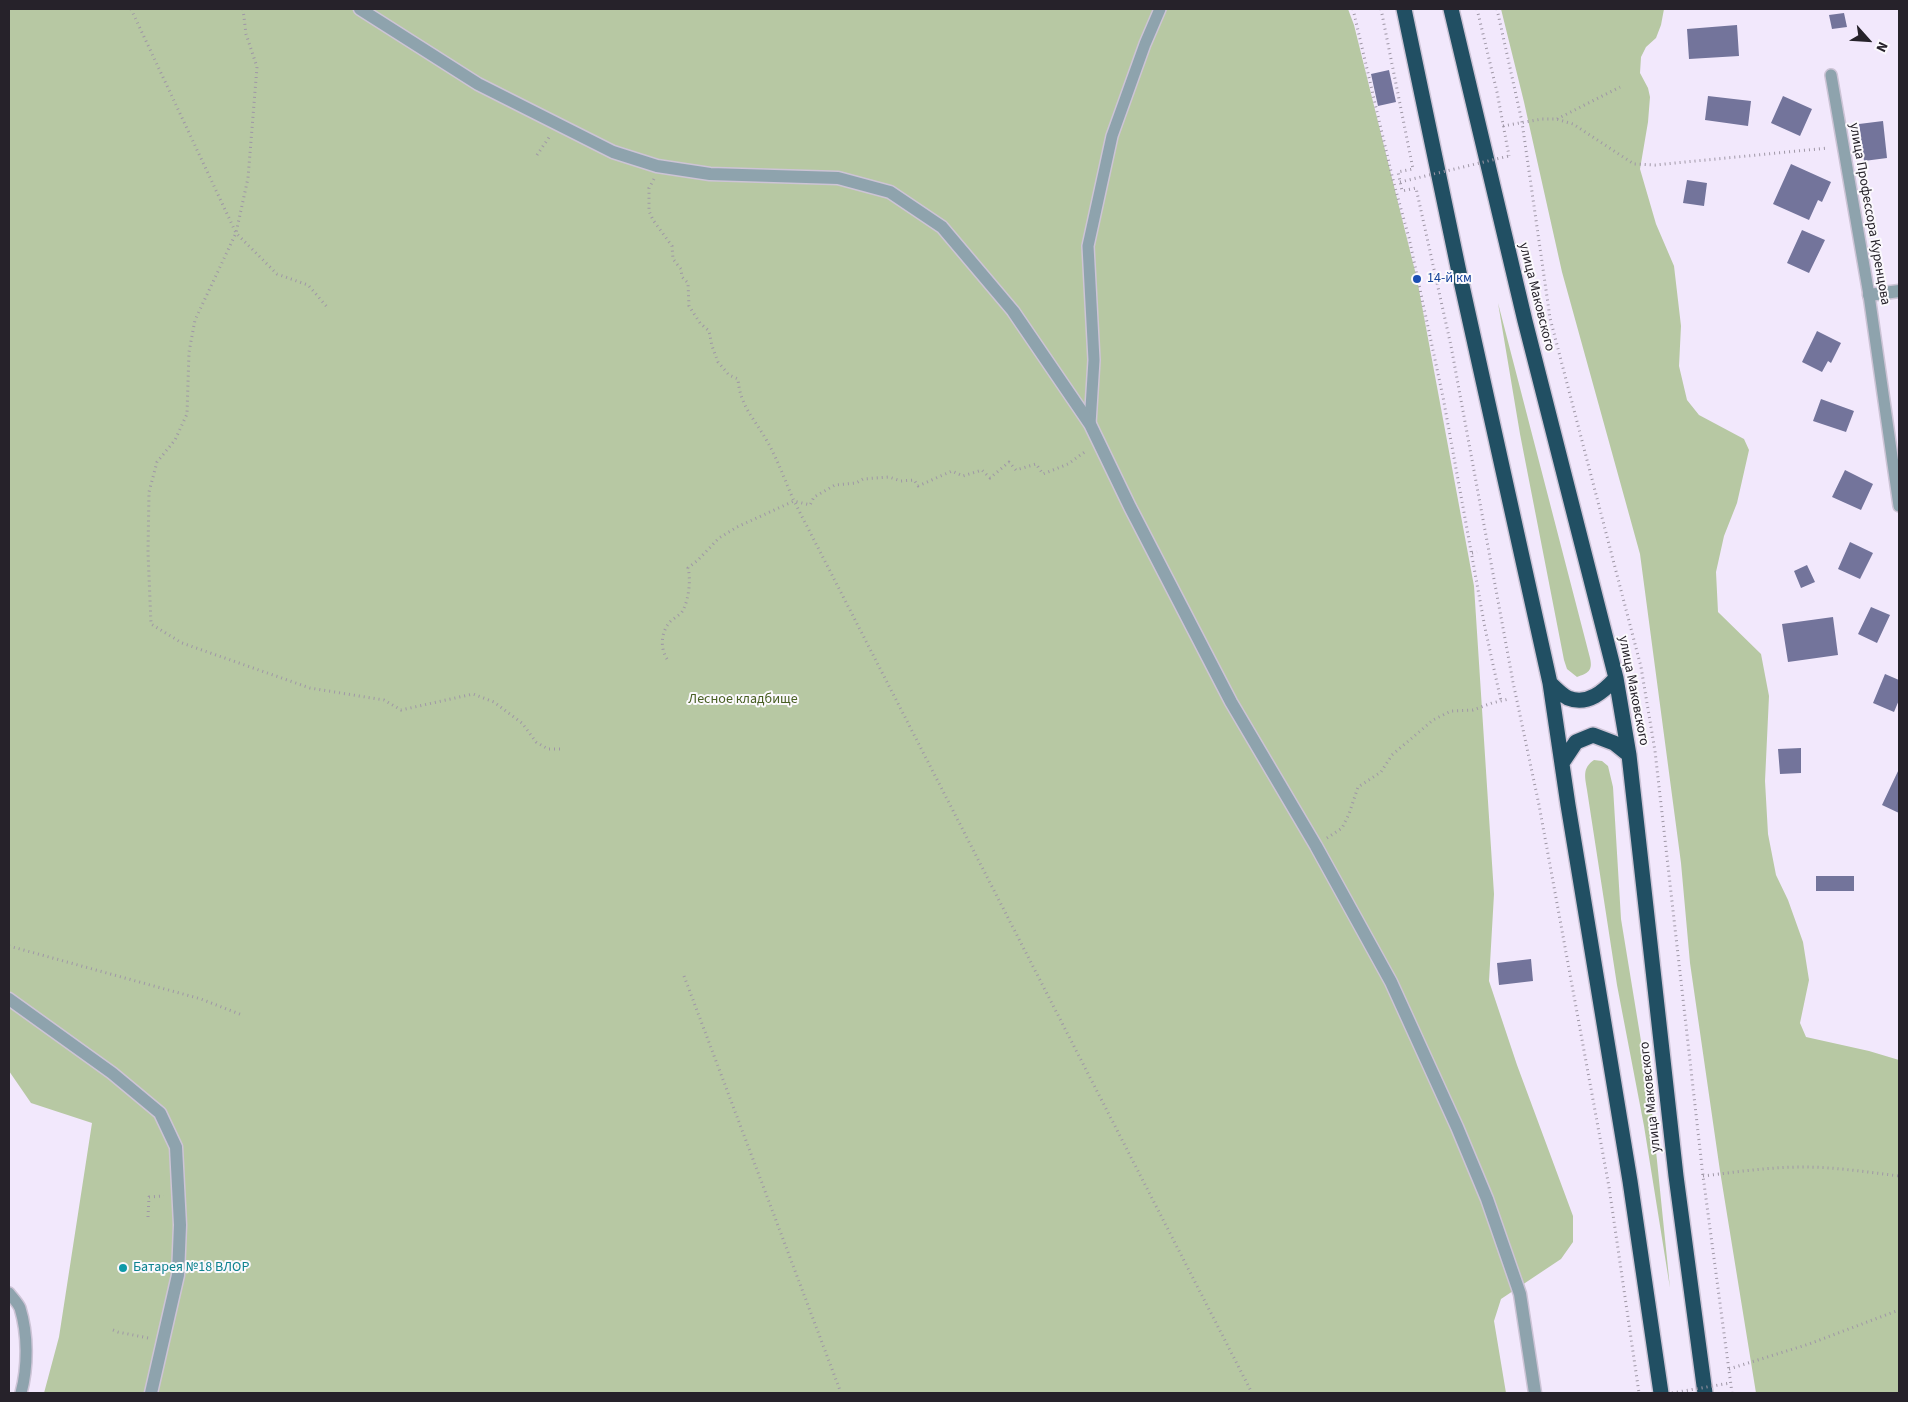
<!DOCTYPE html>
<meta charset="utf-8">
<style>
body{margin:0}
#map{position:relative;width:1908px;height:1402px;overflow:hidden;background:#f2e8fc;font-family:"Source Sans 3",sans-serif}
canvas{display:block}
.frame{position:absolute;inset:0;border:10px solid #26222a;pointer-events:none}
.north{position:absolute;left:1843px;top:15px;width:50px;height:50px;-webkit-text-stroke:4px #fbf9fd;paint-order:stroke;rotate:116deg;font-size:14px;font-weight:700;line-height:20px;text-align:center;color:#26222a}
.north::after{content:'';display:block;margin:auto;width:18px;height:22px;background:#26222a;clip-path:polygon(50% 0,100% 100%,50% 72%,0 100%)}
</style>
<div id="map">
<canvas width="1908" height="1402"></canvas>
<div class="frame"></div>
<div class="north">N</div>
</div>
<script>
const c = document.querySelector('canvas').getContext('2d');
c.lineJoin = 'round';
function paint(path, color) { c.fillStyle = color; c.fill(path, 'evenodd'); }
function trace(path, color, width, dash) { c.strokeStyle = color; c.lineWidth = width; c.lineCap = dash ? 'butt' : 'round'; c.setLineDash(dash || []); c.stroke(path); }
function write(font, color, halo, rows, align = 'center') {
  c.font = font + ' "Source Sans 3",sans-serif'; c.lineWidth = 4; c.setLineDash([]); c.textBaseline = 'middle'; c.strokeStyle = halo; c.fillStyle = color; for (const [text, x, y, turn = 0] of rows) {
    c.save(); c.translate(x, y); c.rotate((+turn || 0) * Math.PI / 180); c.textAlign = isNaN(turn) ? turn : align; if (halo) c.strokeText(text, 0, 0); c.fillText(text, 0, 0); c.restore();
  }
}
const green = new Path2D(`
 M9 9H1348L1354 25 1417 279 1474 586 1494 894 1489 981 1517 1065 1573 1216V1242L1561 1259 1501 1299 1494 1321 1506 1393H44L59 1337 92 1123 31 1103 9 1071Z
 M1501 9H1664L1661 25 1656 38 1646 47 1641 57 1640 73 1648 88 1650 97 1648 122 1640 169 1656 224 1674 266 1681 326 1679 366 1687 400 1699 415 1744 439 1749 450 1737 503 1724 536 1716 572 1718 612 1761 654 1769 696 1765 781 1768 834 1776 875 1788 900 1803 942 1809 980 1800 1023 1806 1037 1869 1051 1899 1060V1393H1756L1720 1171 1690 963 1681 863 1640 554 1562 272 1524 102Z
 M1498 303 1590 658C1593 671 1588 673 1577 677L1567 669 1564 660 1520 434Z
 M1594 760 1602 761 1608 766 1613 787 1621 919 1651 1102 1670 1288 1644 1126 1617 985 1587 790C1585 777 1582 768 1594 760Z`);
const building = new Path2D(`
 M1844 13 1847 27 1832 29 1829 15Z
 M1737 25 1739 56 1689 59 1687 29Z
 M1389 70 1396 102 1378 106 1371 74Z
 M1708 96 1751 101 1748 126 1705 120Z
 M1783 96 1812 109 1800 136 1771 123Z
 M1883 121 1887 158 1864 161 1859 124Z
 M1791 164 1831 182 1822 202 1818 200 1809 220 1773 204Z
 M1687 180 1707 183 1704 206 1683 203Z
 M1802 230 1825 240 1809 273 1787 263Z
 M1817 331 1841 343 1831 363 1828 361 1822 372 1802 362Z
 M1821 399 1854 411 1846 432 1813 421Z
 M1845 470 1873 484 1861 510 1832 497Z
 M1850 542 1873 553 1860 579 1838 569Z
 M1807 565 1815 582 1801 588 1794 571Z
 M1871 607 1890 615 1877 643 1858 634Z
 M1833 617 1838 655 1788 662 1782 624Z
 M1885 674 1899 680V700L1894 712 1873 703Z
 M1801 748V773L1780 774 1778 749Z
 M1899 769V813L1882 805Z
 M1816 876H1854V891H1816Z
 M1531 959 1533 981 1499 985 1497 963Z`);
const path = new Path2D(`
 M131 9 236 233 277 274 308 285 328 308
 M243 9 246 34 257 67 248 178 236 233 195 320 189 352 187 414 175 440 157 462 149 492 148 552 151 624 182 643 310 688 384 700 401 710 473 694 494 702 522 723 536 742 548 749H562
 M1353 9 1393 180 1409 238 1443 397 1485 628 1501 701
 M1381 9 1413 169 1398 172 1402 191 1416 188 1451 346 1513 682 1539 805 1609 1187 1639 1393
 M1477 9 1497 92 1509 156
 M1497 9 1522 122 1550 318 1641 667 1655 751 1703 1176 1732 1393
 M1557 119 1620 87
 M1503 126 1542 119H1556L1573 124 1634 164 1655 165 1828 148
 M537 155 550 136
 M654 179 649 188V211L653 220 672 246 673 259 681 269 682 277 688 283 689 306 700 323 709 331 712 346 718 362 729 375 738 379C740 406 754 418 767 441 778 460 785 481 794 501L1252 1393
 M1472 553 1477 552
 M667 659C660 648 661 633 669 623 673 618 681 615 683 610 689 599 691 579 688 568L698 560 719 538 737 527 794 501 810 505 814 497 835 485 856 483 863 479 889 477 901 481 914 480 918 486 952 471 963 476 982 470 990 478 1009 462 1016 470 1036 464 1043 474 1068 464 1086 451
 M1327 838 1342 828 1349 814 1358 787 1381 772 1392 755 1433 720 1451 711 1473 710 1492 703 1509 699
 M9 946 201 999 242 1015
 M684 976 841 1393
 M1703 1176C1736 1172 1769 1167 1803 1167 1835 1167 1867 1172 1899 1176
 M148 1217 149 1197 164 1196
 M113 1330 118 1332 148 1338
 M1729 1369 1809 1344 1899 1310`);
const lane = new Path2D(`
 M1831 75 1869 295 1899 506
 M1090 424 1094 360 1088 246 1112 136 1145 44 1160 9
 M9 1293C12 1297 18 1303 20 1308 28 1334 28 1367 21 1393`);
const street = new Path2D(`
 M360 9 478 84 613 152 657 166 710 174 838 178 890 192 942 227 1013 311 1090 424 1130 507 1231 702 1316 846 1391 982 1457 1127 1487 1199 1520 1294 1535 1393
 M1869 295 1899 291
 M9 999 112 1073 160 1113 176 1147 180 1225 178 1275 151 1393`);
const highway = new Path2D(`
 M1404 9 1459 272 1550 683 1568 805 1630 1181 1661 1393
 M1451 9 1525 321 1616 678 1629 755 1676 1176 1705 1393
 M1550 683C1555 688 1562 695 1568 698 1588 706 1604 691 1616 678
 M1562 763 1576 742 1593 735 1614 743 1629 755`);
const pathBridge = new Path2D(`
 M1400 182 1509 156
 M1672 1393 1730 1383`);
const markers = [
 [1417,279,5,"#1a4fb4"],
 [123,1268,5,"#0f9aa8"]
];
const streetNames = [
 ["улица Профессора Куренцова",1869,214,80],
 ["улица Маковского",1536,297,76],
 ["улица Маковского",1633,691,79],
 ["улица Маковского",1651,1097,-96]
];
const transitNames = [
 ["14-й км",1427,279]
];
const parkNames = [
 ["Лесное кладбище",743,700]
];
const cultureNames = [
 ["Батарея №18 ВЛОР",133,1268]
];
paint(green, '#b7c8a3');
paint(building, '#73749b');
trace(lane, '#cdc4d6', 14);
trace(street, '#cdc4d6', 15);
trace(highway, '#cdc4d6', 18);
trace(path, '#9f97a6', 3, [1, 4]);
trace(lane, '#8ea3ad', 11);
trace(street, '#8ea3ad', 12);
trace(highway, '#214f63', 15);
trace(pathBridge, '#9f97a6', 3, [1, 4]);
for (const [x, y, r, color] of markers) { const dot = new Path2D(); dot.arc(x, y, r, 0, 2 * Math.PI); c.fillStyle = color; c.fill(dot); trace(dot, '#fbf9fd', 2); }
write('14px', '#26222a', '#fbf9fd', streetNames);
write('14px', '#164399', '#fbf9fd', transitNames, 'left');
write('14px', '#485f23', '#fbf9fd', parkNames);
write('14px', '#0d838f', '#fbf9fd', cultureNames, 'left');
</script>
